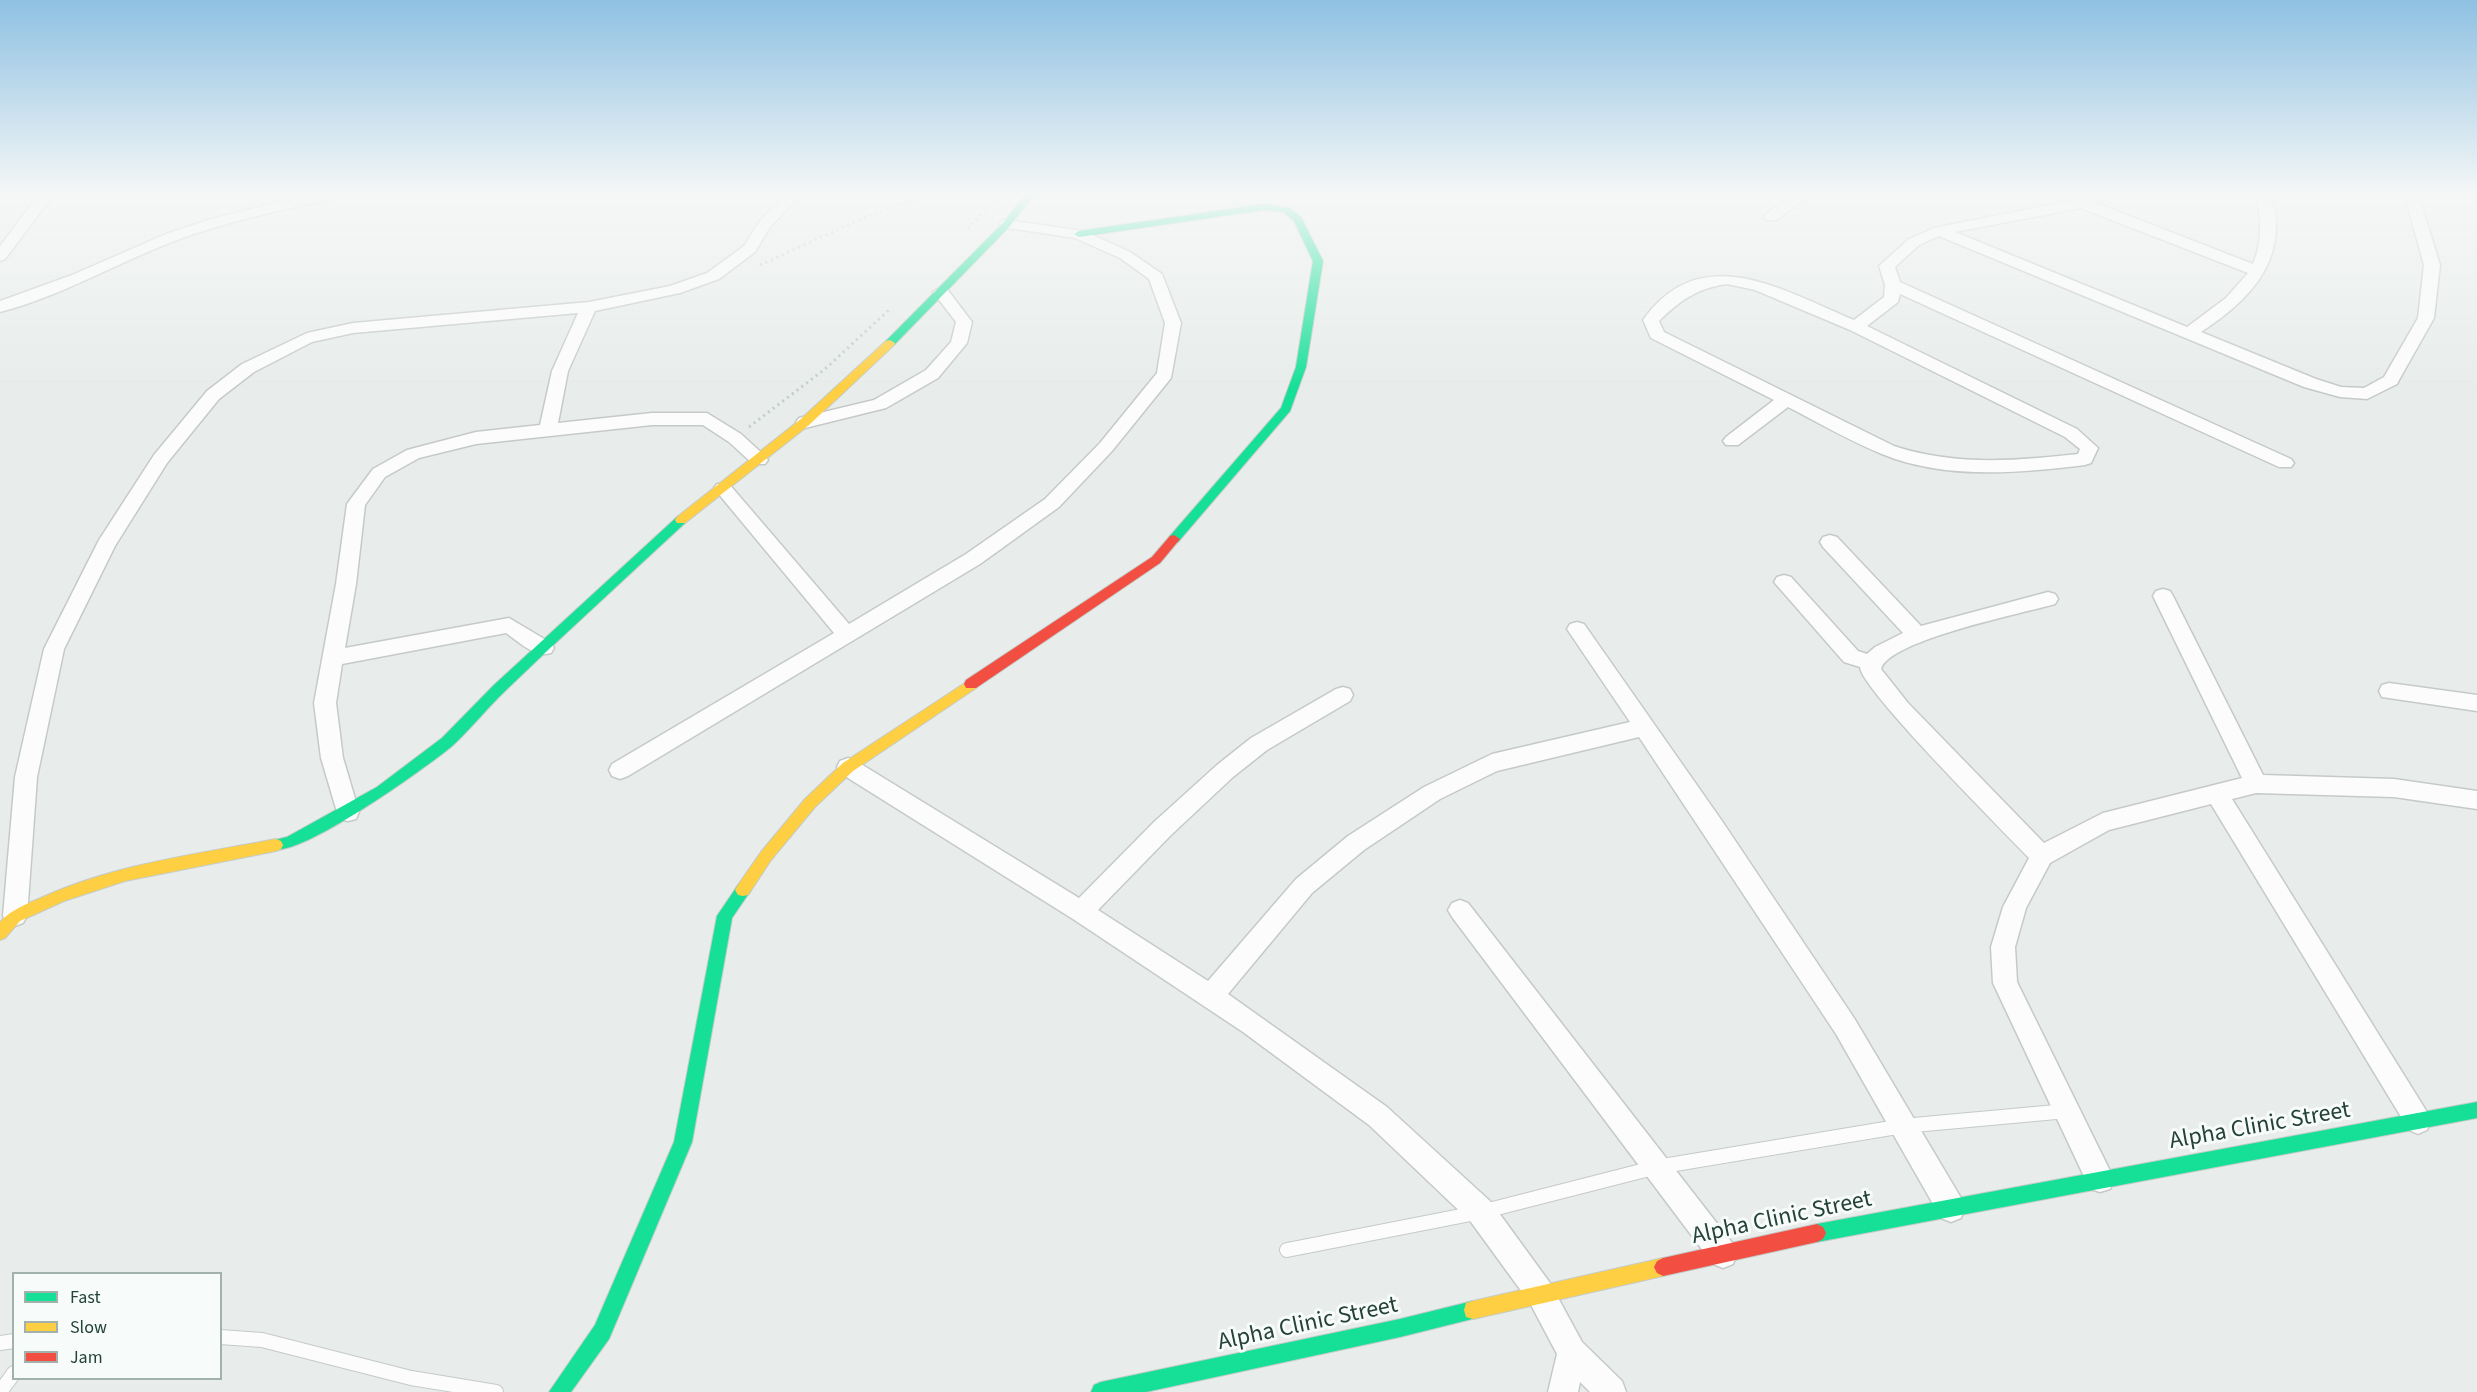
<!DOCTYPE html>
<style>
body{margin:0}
#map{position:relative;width:2477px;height:1392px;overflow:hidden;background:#e8edeb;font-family:"Source Sans 3",sans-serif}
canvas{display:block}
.legend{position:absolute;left:12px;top:1272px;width:210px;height:108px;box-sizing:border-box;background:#f7fbf9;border:2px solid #a3b1ad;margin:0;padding:8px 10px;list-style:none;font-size:18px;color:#24423a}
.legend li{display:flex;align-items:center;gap:12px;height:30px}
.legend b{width:30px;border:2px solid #a3b1ad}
</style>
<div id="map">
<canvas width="2477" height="1392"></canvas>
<ul class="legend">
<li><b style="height:8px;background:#16e098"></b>Fast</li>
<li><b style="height:8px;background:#ffcf43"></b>Slow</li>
<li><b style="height:8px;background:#f24e42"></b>Jam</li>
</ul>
</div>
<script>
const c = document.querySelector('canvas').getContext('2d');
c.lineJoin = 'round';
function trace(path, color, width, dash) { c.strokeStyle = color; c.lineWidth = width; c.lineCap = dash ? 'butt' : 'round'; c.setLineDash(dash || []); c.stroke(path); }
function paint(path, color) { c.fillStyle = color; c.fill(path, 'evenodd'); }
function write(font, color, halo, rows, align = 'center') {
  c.font = font + ' "Source Sans 3",sans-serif'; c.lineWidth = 6; c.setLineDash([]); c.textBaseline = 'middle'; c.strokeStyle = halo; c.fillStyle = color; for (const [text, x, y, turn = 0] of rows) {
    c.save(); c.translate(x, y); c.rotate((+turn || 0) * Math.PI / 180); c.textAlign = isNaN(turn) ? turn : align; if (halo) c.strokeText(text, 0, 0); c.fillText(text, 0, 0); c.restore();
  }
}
const path = new Path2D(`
 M968 229 1000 193
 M760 265 870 215 933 193
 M749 427 825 369 890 309`);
const lane = new Path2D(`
 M1287 1250 1481 1212 1657 1167 1903 1126 2067 1111
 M220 1337 262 1340 411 1378 496 1392
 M0 1343 14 1341
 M0 1392 14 1373`);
const street = new Path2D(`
 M40 193H55L5 259 0 261V246Z
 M315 193H342L340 196C286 210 230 220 177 240 118 262 62 296 0 312V301L72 275 166 234 211 219Z
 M787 193H803L770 227 755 252 719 279 680 293 595 311 568 371 558 423 652 413H707L741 434 765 456 768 460 765 464H753L729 442 703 425H652L476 444 419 458 385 477 365 505 356 584 345 648 509 618 551 643 554 648 551 653C535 658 519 642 506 633L342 664 336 703 343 758 359 812 356 819 348 821 340 819 337 812 321 758 314 703 336 584 347 504 373 469 407 450 476 432 540 425 552 371 578 313 353 333 312 342 254 372 219 399 167 463 115 546 64 649 37 777 27 916 23 923 15 926 7 923 3 916 15 777 44 649 99 540 154 455 207 391 242 364 307 333 353 323 589 302 670 286 707 273 744 246 759 222Z
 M1796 193H1814L1776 220H1766L1764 217 1766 214Z
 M2097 193H2121L2096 203 2253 264C2263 240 2261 219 2256 193H2270C2273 204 2277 215 2276 226 2276 275 2239 307 2201 332L2316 379 2341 387 2364 388 2384 377 2418 318 2424 265 2404 193H2418L2440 265 2434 318 2399 380 2397 384 2367 399 2340 397 2304 387 1939 236 1919 245 1895 267 1900 282 2291 459 2294 463 2291 467H2279L1900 294 1898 302 1867 326 2077 429 2098 448 2091 463 2085 465C2019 473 1945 480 1882 454 1850 441 1819 423 1788 407L1738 445H1726L1723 441 1726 437 1774 400 1651 338 1643 320C1701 238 1784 291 1854 320L1884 297 1885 285 1879 266 1909 239 1934 228 2079 199ZM2081 208 2248 273 2226 298 2187 327 1955 232ZM1727 284 1755 290 1850 330 2065 437 2080 449 2078 454C2017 461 1954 466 1894 446L1664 332 1659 321C1680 300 1698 288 1727 284Z
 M1007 220 1084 231 1130 252 1162 274 1181 323 1171 378 1112 451 1059 507 980 564 628 776 620 779 612 776 609 770 612 764 834 633 717 492 714 488 717 484H729L849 624 966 554 1045 499 1100 443 1157 373 1165 323 1149 279 1120 258 1075 238 1002 227 1000 224 1002 221Z
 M941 287 947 289 972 322 967 343 938 378 886 408 805 428 799 426 796 422 799 418 874 400 926 370 951 342 956 322 933 292Z
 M1830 535 1837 537 1921 626 2048 592 2055 594 2058 599 2055 604C2024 613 1889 640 1881 669L1908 703 2044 843 2103 813 2242 778 2153 596 2156 591 2163 589 2170 591 2173 596 2263 775 2394 779 2477 791V809L2394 797 2256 793 2232 799 2427 1112 2431 1121 2427 1130 2418 1134 2409 1130 2211 804 2109 830 2050 863 2026 908 2015 947 2017 982 2114 1179 2110 1189 2100 1192 2090 1189 1993 983 1991 947 2003 907 2029 858C2005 833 1860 688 1860 667L1844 662 1774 582 1777 577 1784 575 1791 577 1858 651 1867 654 1875 647 1903 633 1823 547 1820 542 1823 537Z
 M1577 622 1584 624 1722 821 1854 1018 1961 1198 1965 1208 1961 1218 1951 1222 1941 1218 1836 1034 1639 737 1497 771 1440 799 1364 850 1312 893 1228 994 1387 1107 1491 1202 1550 1283 1582 1342 1622 1381 1626 1392H1590L1580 1382 1578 1392H1548L1557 1354 1530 1303 1471 1222 1369 1125 1243 1032 1073 919 840 773 837 767 840 761 848 758 856 761 1079 898 1154 822 1217 765 1251 738 1336 689 1343 687 1350 689 1353 695 1350 701 1267 750 1233 777 1170 836 1098 910 1208 981 1296 879 1348 836 1424 787 1492 754 1630 722 1567 629 1570 624Z
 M2389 683 2477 695V711L2382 697 2379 691 2382 685Z
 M1460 900 1468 903 1733 1244 1737 1254 1733 1264 1723 1268 1713 1264 1452 917 1448 910 1452 903Z`);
const fast = new Path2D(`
 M1026 193H1035L1010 226 894 345H886V341L1004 222Z
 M1264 204 1289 208 1301 217 1323 261 1306 367 1290 411 1178 542H1170L1168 539 1170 536 1281 408 1296 367 1313 261 1294 221 1283 212 1264 210 1079 237 1074 234 1079 231Z
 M681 516 687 520 685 523C625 579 564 634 505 691 486 709 470 730 451 747 425 768 299 859 271 849L269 845 271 841 287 837 377 787 442 738 494 685 677 517Z
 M743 884 748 885 751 890 732 918 692 1142 609 1339 571 1392H549L595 1325 674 1142 717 916 738 885Z
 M2477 1102V1118L1817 1242 1811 1239 1808 1233 1811 1227 1817 1224Z
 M1473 1301 1480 1303 1482 1310 1480 1317 1400 1337 1146 1392H1091L1094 1385 1101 1382 1400 1319Z`);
const slow = new Path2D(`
 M890 340 895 343 894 345 809 425 685 523H677L675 520 677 517 801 419 886 341Z
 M971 679 978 684 976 688 853 771 815 807 771 860 748 895 743 896 738 895 735 890 738 885 761 852 805 799 843 763Z
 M276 839 281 841 283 845 281 849 276 851 125 881 64 901 20 921 5 938 0 940V922C12 909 27 904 43 897 116 864 198 854 276 839Z
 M1663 1258 1669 1261 1672 1267 1669 1273 1663 1276 1473 1319 1466 1317 1464 1310 1466 1303 1473 1301Z`);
const jam = new Path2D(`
 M1174 535 1180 539 1160 563 976 688H966L964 684 966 680 1152 557 1170 536Z
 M1817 1224 1823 1227 1826 1233 1823 1239 1817 1242 1663 1276 1657 1273 1654 1267 1657 1261 1663 1258Z`);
const nearStreetnames = [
 ["Alpha Clinic Street",2260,1127,-10],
 ["Alpha Clinic Street",1782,1219,-12],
 ["Alpha Clinic Street",1308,1325,-12]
];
trace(lane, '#c5cac8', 16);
trace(street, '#c5cac8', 3);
trace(fast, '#c3cbc8', 2);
trace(slow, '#c3cbc8', 2);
trace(jam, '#c3cbc8', 2);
trace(path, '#c3ccca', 3, [2, 4]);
trace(lane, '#fcfcfc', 14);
paint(street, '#fcfcfc');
paint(fast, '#16e098');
paint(slow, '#ffcf43');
paint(jam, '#f24e42');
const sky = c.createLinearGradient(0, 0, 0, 388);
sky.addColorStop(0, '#8fc1e3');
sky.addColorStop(0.5, '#f5f7f6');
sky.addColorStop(1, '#f5f7f600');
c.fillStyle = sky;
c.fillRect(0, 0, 2477, 388);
write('24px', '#24423a', '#f7fbf9', nearStreetnames);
</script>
